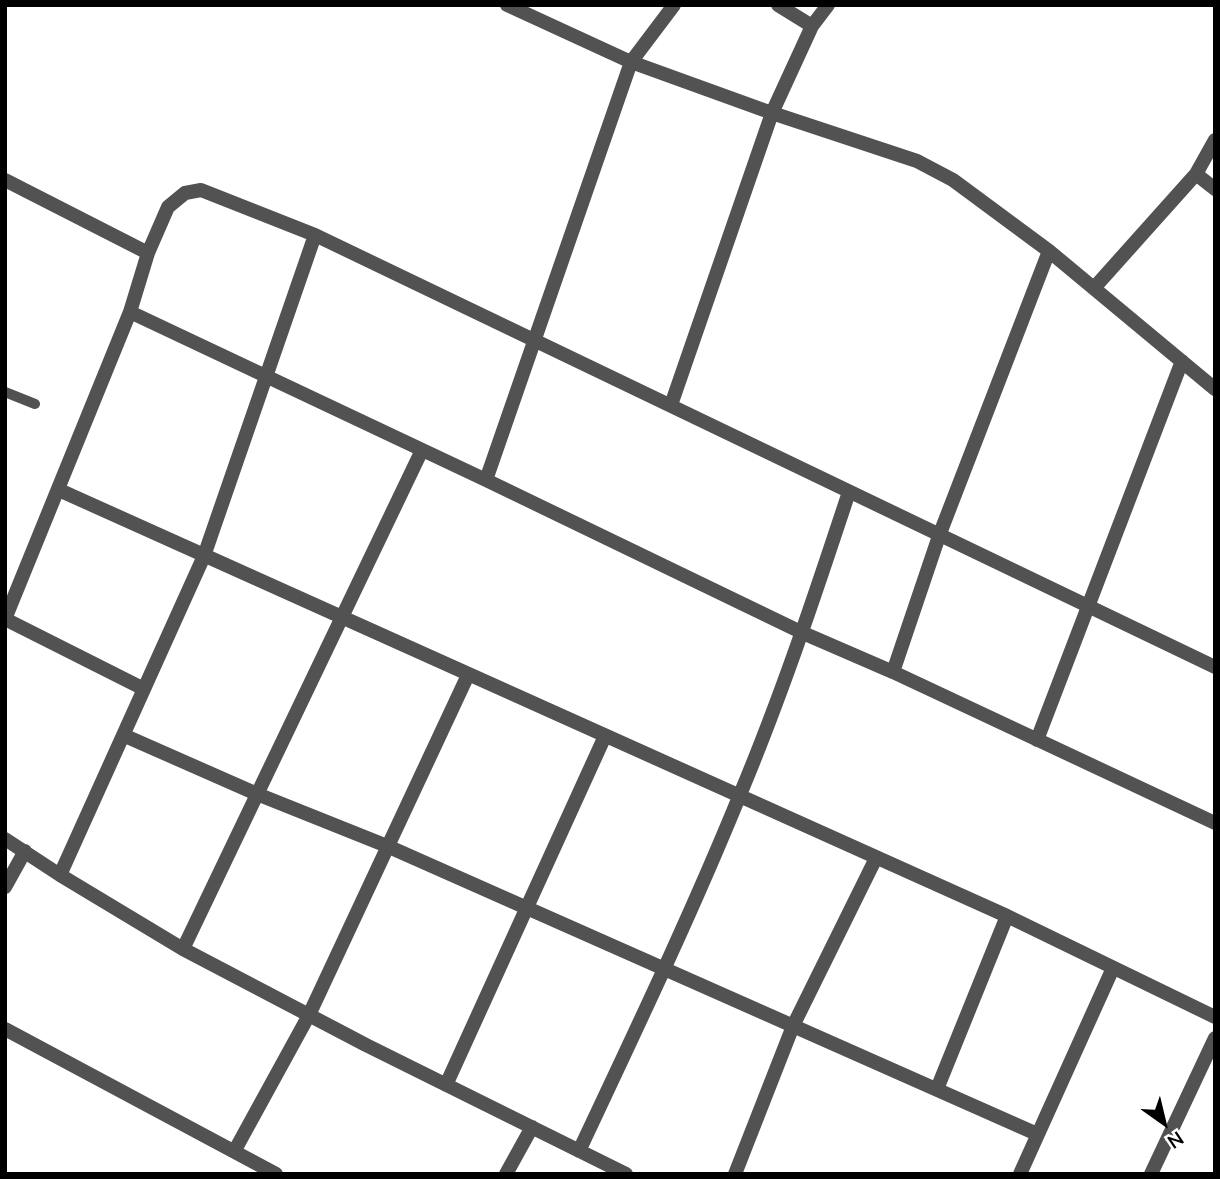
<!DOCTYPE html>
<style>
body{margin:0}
#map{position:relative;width:1220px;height:1179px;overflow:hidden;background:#fff;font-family:Mulish,sans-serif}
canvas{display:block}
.frame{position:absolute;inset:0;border:7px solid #000;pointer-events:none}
.north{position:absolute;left:1129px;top:1088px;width:70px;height:70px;-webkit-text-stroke:5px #fff;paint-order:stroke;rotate:146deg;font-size:19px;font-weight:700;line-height:28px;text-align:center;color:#000}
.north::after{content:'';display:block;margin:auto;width:24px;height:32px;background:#000;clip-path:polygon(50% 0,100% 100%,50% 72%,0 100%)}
</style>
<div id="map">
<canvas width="1220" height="1179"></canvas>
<div class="frame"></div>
<div class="north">N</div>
</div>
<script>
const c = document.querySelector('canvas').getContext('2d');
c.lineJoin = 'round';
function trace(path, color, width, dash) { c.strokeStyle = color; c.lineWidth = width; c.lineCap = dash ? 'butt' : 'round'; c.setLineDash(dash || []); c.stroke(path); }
const lane = new Path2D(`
 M5 392 35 404`);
const street = new Path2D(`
 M507 5 631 62 772 113 917 161 953 180 1049 251 1215 389
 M778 5 812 26
 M1196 174 1215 189
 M5 180 148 253
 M1094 288 1196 174 1215 140
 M130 312 486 480 803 633 893 672 1215 823
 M671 405 772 113 812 26 828 5
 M486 480 631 62 674 5
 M59 490 1007 916 1215 1017
 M893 672 939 536 1049 251
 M144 689 5 619 130 312 148 253 168 207 185 193 201 190 315 235 1215 667
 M123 735 257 794 387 846 1037 1134
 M1037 740 1182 361
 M5 839 60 875 183 949 366 1045 626 1174
 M60 875 204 556 315 235
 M5 887 25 851
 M183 949 422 450
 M5 1029 276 1174
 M446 1085 605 736
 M937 1089 1007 916
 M235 1150 309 1015 468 675
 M579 1151C634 1034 690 917 739 797 781 697 815 595 849 492
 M506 1174 532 1127
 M735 1174 793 1026 876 858
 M1020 1174 1113 968
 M1151 1174 1215 1038`);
trace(lane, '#525252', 10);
trace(street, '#525252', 14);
</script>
